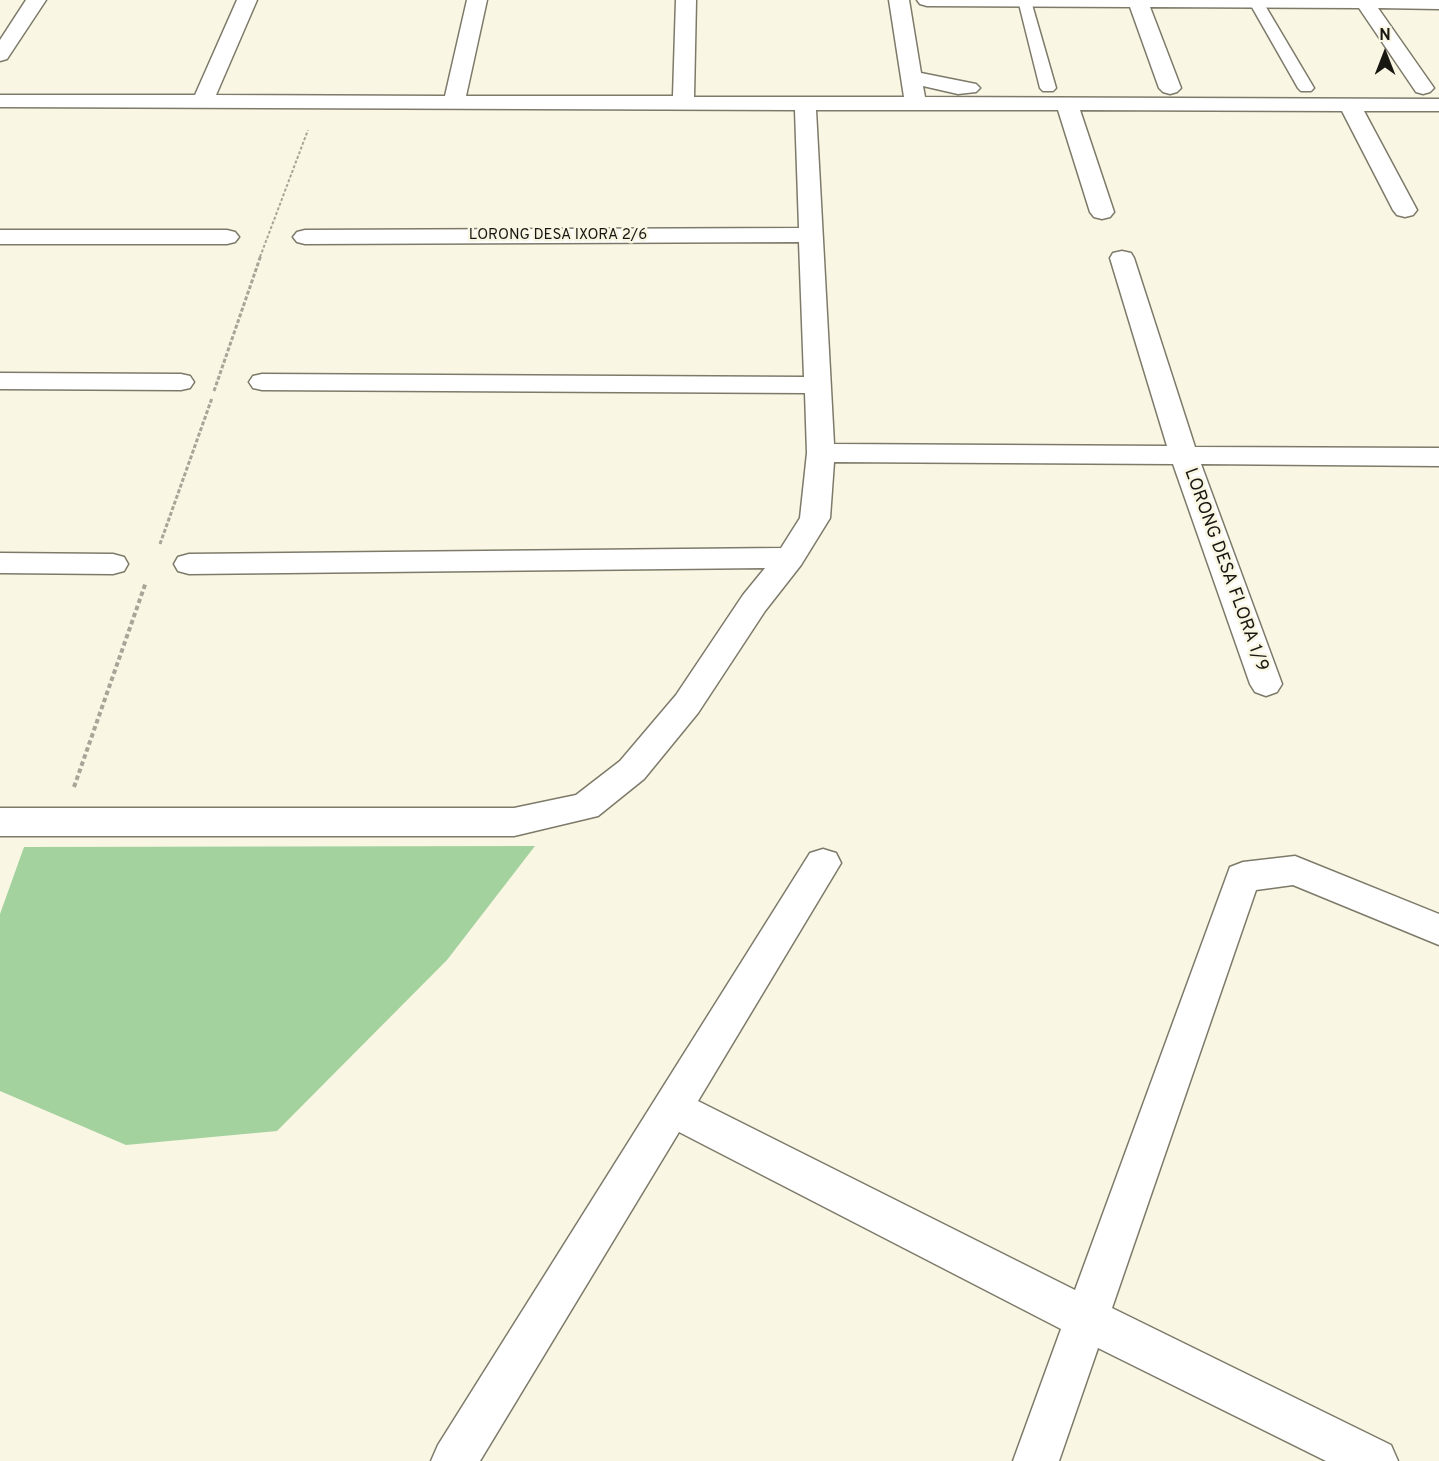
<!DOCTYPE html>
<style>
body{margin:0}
#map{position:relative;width:1439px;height:1461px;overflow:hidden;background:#faf6e4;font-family:Overpass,sans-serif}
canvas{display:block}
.north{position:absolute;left:1355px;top:24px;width:60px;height:60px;-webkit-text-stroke:4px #faf6e4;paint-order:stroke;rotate:0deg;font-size:16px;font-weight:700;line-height:24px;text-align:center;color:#181711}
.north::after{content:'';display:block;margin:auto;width:21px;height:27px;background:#181711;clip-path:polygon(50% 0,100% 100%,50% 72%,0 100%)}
</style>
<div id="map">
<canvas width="1439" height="1461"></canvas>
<div class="north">N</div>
</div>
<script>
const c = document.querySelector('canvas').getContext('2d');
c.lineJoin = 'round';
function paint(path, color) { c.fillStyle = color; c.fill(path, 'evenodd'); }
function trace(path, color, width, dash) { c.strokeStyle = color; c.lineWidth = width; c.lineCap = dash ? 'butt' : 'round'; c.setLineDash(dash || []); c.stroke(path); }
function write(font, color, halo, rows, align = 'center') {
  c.font = font + ' Overpass,sans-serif'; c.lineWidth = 5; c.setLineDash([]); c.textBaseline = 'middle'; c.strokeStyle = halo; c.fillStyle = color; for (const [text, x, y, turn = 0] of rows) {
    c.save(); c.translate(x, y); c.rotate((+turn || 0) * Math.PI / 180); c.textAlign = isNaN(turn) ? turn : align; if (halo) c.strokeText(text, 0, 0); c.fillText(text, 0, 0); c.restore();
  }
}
const green = new Path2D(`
 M535 846 447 960 277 1131 126 1145 0 1091V914L24 847Z`);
const pathFar2 = new Path2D(`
 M260 257 308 130`);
const pathFar1 = new Path2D(`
 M214 391 261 255
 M160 544 212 398`);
const path = new Path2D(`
 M74 787 146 582`);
const lane = new Path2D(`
 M1018 0 1031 1 1056 88 1053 91H1043L1040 88Z
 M1250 0 1263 2 1314 88 1311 91H1301L1298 88 1249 2Z`);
const street = new Path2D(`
 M26 0H46L7 59 0 61V40Z
 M237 0H257L216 95 445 96 467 0H487L466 96H673L676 0H696L694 97H904L889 0H909L921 73 976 84 980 88 976 92 958 94 923 86 925 97 1439 99V111H1364L1417 210 1413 215 1405 217 1397 215 1393 210 1342 111 1080 110 1114 212 1110 217 1102 219 1094 217 1090 212 1058 110H816L834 444 1167 446 1110 258 1113 253 1122 251 1131 253 1134 258 1195 447 1439 448V466L1201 464 1282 684 1277 692 1266 696 1255 692 1250 684 1173 464 834 462 830 518 801 565 765 611 698 713 644 779 598 816 514 836H0V808H514L576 795 620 761 676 695 743 595 765 568 189 574 178 571 174 564 178 557 189 554 781 548 800 518 807 453 805 393 262 390 253 388 249 382 253 376 262 374 804 377 799 242 305 244 297 242 293 237 297 232 305 230 799 228 795 110 0 107V95H195Z
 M917 0H1439V9L1378 8 1434 88 1430 92 1423 94 1416 92 1359 8 1150 7 1181 88 1177 92 1170 94 1163 92 1159 88 1130 7 927 6 920 4Z
 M0 230H227L235 232 239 237 235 242 227 244H0Z
 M0 373 181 374 190 376 194 382 190 388 181 390 0 389Z
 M0 553 113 554 124 557 128 564 124 571 113 574 0 573Z
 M823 849 836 853 841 863 698 1101 1075 1290 1230 867 1243 862 1295 856 1439 914V945L1293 885 1256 890 1112 1308 1391 1445 1398 1461H1326L1098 1348 1059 1461H1013L1061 1329 679 1132 480 1461H431L438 1445 810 853Z`);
const farStreetnames = [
 ["LORONG DESA IXORA 2/6",558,236]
];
const streetNames = [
 ["LORONG DESA FLORA 1/9",1225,570,70]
];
paint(green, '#a3d29e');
trace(lane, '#7d7a6a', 3);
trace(street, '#7d7a6a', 3);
trace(pathFar2, '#a8a598', 2, [3, 2]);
trace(pathFar1, '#a8a598', 3, [4, 2]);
trace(path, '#a8a598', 4, [4.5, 3]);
paint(lane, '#fff');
paint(street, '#fff');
write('15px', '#181711', '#faf6e4', farStreetnames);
write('18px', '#181711', '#faf6e4', streetNames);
</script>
